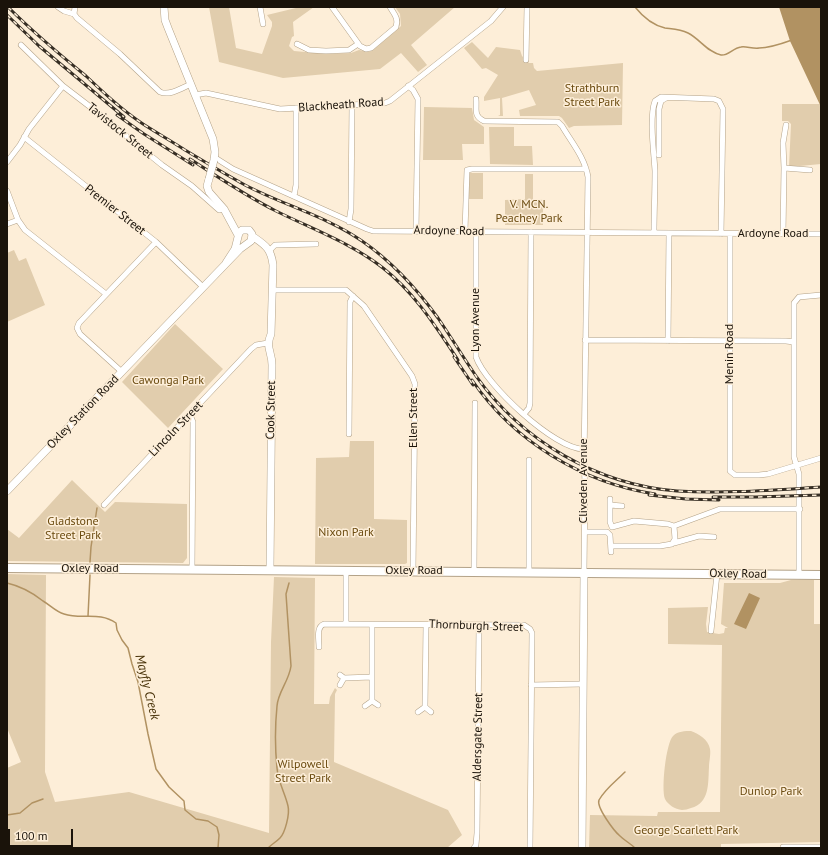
<!DOCTYPE html>
<style>
body{margin:0}
#map{position:relative;width:828px;height:855px;overflow:hidden;background:#fdeed8;font-family:"PT Sans",sans-serif}
canvas{display:block}
.frame{position:absolute;inset:0;border:8px solid #1a130a;pointer-events:none}
.scale{position:absolute;left:8px;top:829px;width:65px;height:18px;box-sizing:border-box;border:2px solid #1a130a;border-top:0;padding-left:5px;font-size:12px;line-height:14px;white-space:nowrap;color:#1a130a;-webkit-text-stroke:3px #fdeed8;paint-order:stroke}
</style>
<div id="map">
<canvas width="828" height="855"></canvas>
<div class="frame"></div>
<div class="scale">100 m</div>
</div>
<script>
const c = document.querySelector('canvas').getContext('2d');
c.lineJoin = 'round';
function paint(path, color) { c.fillStyle = color; c.fill(path, 'evenodd'); }
function trace(path, color, width, dash) { c.strokeStyle = color; c.lineWidth = width; c.lineCap = dash ? 'butt' : 'round'; c.setLineDash(dash || []); c.stroke(path); }
function write(font, color, halo, rows, align = 'center') {
  c.font = font + ' "PT Sans",sans-serif'; c.lineWidth = 3; c.setLineDash([]); c.textBaseline = 'middle'; c.strokeStyle = halo; c.fillStyle = color; for (const [text, x, y, turn = 0] of rows) {
    c.save(); c.translate(x, y); c.rotate((+turn || 0) * Math.PI / 180); c.textAlign = isNaN(turn) ? turn : align; if (halo) c.strokeText(text, 0, 0); c.fillText(text, 0, 0); c.restore();
  }
}
const green = new Path2D(`
 M209 7H229L236 48 262 54 272 26V22L267 15 300 7H314L293 22 294 36 292 37 289 46 294 51 328 54 351 53 359 50 369 52 373 50 401 26 400 14 395 7H455L411 45 427 65 418 72 401 53 380 69 283 78 219 62Z
 M472 42 488 58 496 47 520 50 522 56 529 63H533L534 68 537 71 623 63 622 125 574 126 569 128 562 118 559 116H520L519 110 536 105 529 90 502 98 503 116H498L500 115V98L484 101V97L498 75 486 68 482 69 464 48Z
 M782 104H820L821 107V164L789 167 791 124 788 121H782Z
 M424 107 472 108 474 120 484 127V144H462L463 160H423Z
 M489 127H514V146H532L533 165 490 164Z
 M469 173H483V199H469Z
 M525 174H533V199L543 200V225H505V200L525 199Z
 M14 250 19 261 26 258 45 305 7 322V253Z
 M175 324 223 369 168 428 122 382Z
 M350 441H374V519L407 520V563L405 564H315L316 458 349 457Z
 M72 480 105 512 115 502 187 504V558L183 563 7 561V529L19 538Z
 M7 574 46 575 45 772 55 802 129 792 269 833 271 642 274 577 315 578 314 704H329L330 697 335 688 337 690 335 694 334 762 448 810 462 835 447 848H7V768L21 762 7 728Z
 M791 580H814V624H821V842L721 844V848H589L590 815 657 816 658 812H720L722 645 668 644V608L708 607 706 624 707 632 719 634 724 633 725 628H728L721 624 724 583H780Z
 M691 731C699 734 708 739 710 749 711 754 709 762 709 767 708 783 710 803 691 808 688 809 685 810 682 810 675 809 668 805 665 799 661 789 666 743 673 736 678 731 685 731 691 731Z`);
const water = new Path2D(`
 M779 7H821V107L790 41Z
 M749 593 760 598 746 629 734 624Z`);
const stream = new Path2D(`
 M635 7C643 17 652 25 665 28 673 29 680 29 688 33 700 39 707 52 721 55 728 56 733 48 741 47 746 46 753 49 759 48 770 48 781 44 792 40
 M90 562 91 547 97 508
 M7 583C20 586 33 593 43 601 50 605 56 612 64 614 82 620 99 611 116 623L117 630 122 640 128 648 132 664 138 682 148 734 156 769 169 787 184 801 185 810 196 819 208 821 217 827 219 835 218 848
 M88 616 90 575
 M625 772C616 781 605 789 599 800 596 807 614 831 620 836 625 841 630 843 635 848
 M7 815 20 813 32 803 43 799
 M268 848C272 844 276 842 280 838 285 833 290 814 288 806 285 793 278 782 277 768 275 748 275 726 277 706 278 692 289 681 291 666L286 594 289 583`);
const street = new Path2D(`
 M58 7 64 11 74 14 77 18 120 54 160 92C170 96 182 88 191 84
 M260 7 263 24
 M332 7 360 46 366 49 371 48 396 27C399 18 394 14 390 7
 M74 14 75 7
 M297 44 309 50 326 51 349 50 358 44
 M21 45 63 86 93 109 162 165 192 186 219 210 224 209
 M526 60 527 7
 M408 86 413 90 418 99 416 231
 M195 95 206 93 280 109 385 103 390 101 491 21 503 7
 M476 99C477 109 473 116 484 121L558 122 562 126C572 143 585 158 588 177L584 462
 M24 137 156 242 203 287
 M659 155V109L661 101 666 98
 M214 157 233 169 367 229 373 231 821 234
 M7 162 20 145 29 129 63 86
 M784 168 810 170
 M7 191 18 220 25 230 106 294
 M294 196 296 185V108
 M349 222 351 209 352 105
 M7 224 18 220
 M465 231 467 170 472 169H586
 M476 232V357C485 384 555 450 584 449
 M654 233C654 213 655 192 655 171 654 153 649 117 655 101L661 97 714 99 719 101 723 109 721 234
 M730 234V471L735 475H759L768 474 821 458
 M783 234 784 168 783 143 786 125
 M269 251 275 245 316 244
 M272 290H346L364 306 412 376 415 384 413 571
 M585 340 786 341 794 342
 M668 341 669 233
 M122 372 80 334 77 328 79 323 156 242
 M524 414 529 408 530 403 531 232
 M190 415 193 422 192 570
 M349 434 350 302 353 296
 M610 499V522L612 527 634 521 668 524 674 526 720 509H800
 M104 505 251 349 256 345 268 343
 M610 505 622 506
 M585 532H607L610 535 611 552
 M674 543 699 536 714 537
 M611 546H660L672 544 675 539 674 526
 M474 572 475 403
 M529 572V460
 M584 572 585 482
 M799 575V474L794 457V303L799 297 821 295
 M346 624V571
 M711 631 717 574
 M319 647C319 639 316 627 324 624L524 625 530 629 532 633 530 848
 M344 678 372 677
 M340 685 344 678 340 675
 M531 685 583 684
 M372 701V625
 M365 706 372 701 378 705
 M425 707 426 625
 M418 712 425 707 431 712
 M783 847H821
 M474 848 476 845 477 833 479 626`);
const secondary = new Path2D(`
 M164 7 165 20 168 28 213 139 215 152 214 160
 M209 179 207 186 209 192 224 209 238 235
 M252 236C265 245 271 248 273 265L271 334C265 348 272 351 272 365L270 570
 M7 491 240 249 251 241 252 234 249 230H242L239 233 235 249 226 263
 M582 848 584 572`);
const primary = new Path2D(`
 M7 568 821 575`);
const rail = new Path2D(`
 M8 7C33 32 59 54 86 76 104 93 122 110 143 124 157 133 171 141 185 150 205 162 225 174 245 185 283 205 326 216 362 241 391 261 417 289 438 318 451 337 463 357 476 376 522 441 598 485 677 491 725 494 773 490 821 487
 M7 15 39 46 124 117
 M117 115 144 134 193 165
 M190 159C218 177 246 196 276 211 312 229 351 243 383 268 415 293 436 327 458 360
 M454 357 473 385
 M472 380C513 441 583 483 655 494
 M649 495 686 499 719 500
 M713 497H756L821 495`);
const streetBridge = new Path2D(`
 M584 462 585 482`);
const secondaryBridge = new Path2D(`
 M209 179 214 160`);
const parkNames = [
 ["Strathburn",592,89],
 ["Street Park",592,103],
 ["V. MCN.",529,205],
 ["Peachey Park",529,219],
 ["Cawonga Park",168,381],
 ["Gladstone",73,522],
 ["Street Park",73,536],
 ["Nixon Park",346,533],
 ["Wilpowell",303,765],
 ["Street Park",303,779],
 ["Dunlop Park",771,792],
 ["George Scarlett Park",686,831]
];
const streetNames = [
 ["Blackheath Road",341,105,-4],
 ["Tavistock Street",120,131,39],
 ["Premier Street",115,210,38],
 ["Ardoyne Road",449,231,1],
 ["Ardoyne Road",773,234],
 ["Lyon Avenue",476,320,-90],
 ["Menin Road",730,354,-90],
 ["Cook Street",271,410,-89],
 ["Oxley Station Road",83,412,-46],
 ["Ellen Street",414,418,-90],
 ["Lincoln Street",176,429,-46],
 ["Cliveden Avenue",584,481,-90],
 ["Oxley Road",90,569],
 ["Oxley Road",414,571],
 ["Oxley Road",738,574,1],
 ["Thornburgh Street",476,626,2],
 ["Aldersgate Street",478,737,-89]
];
const waterNames = [
 ["Mayfly Creek",147,687,76]
];
paint(green, '#e1cdad');
paint(water, '#b19262');
trace(stream, '#b19262', 1.5);
trace(street, '#b3a288', 6);
trace(secondary, '#b3a288', 8);
trace(primary, '#b3a288', 10);
trace(street, '#fff', 5);
trace(secondary, '#fff', 7);
trace(primary, '#fff', 8);
trace(rail, '#362e24', 3);
trace(rail, '#fdeed8', 1.5, [4.5]);
trace(streetBridge, '#b3a288', 6, []);
trace(secondaryBridge, '#b3a288', 8, []);
trace(streetBridge, '#fff', 5);
trace(secondaryBridge, '#fff', 7);
write('12px', '#6b4b10', '#fdeed8', parkNames);
write('12px', '#1a130a', '#fdeed8', streetNames);
write('italic 13px', '#473108', '#fdeed8', waterNames);
</script>
